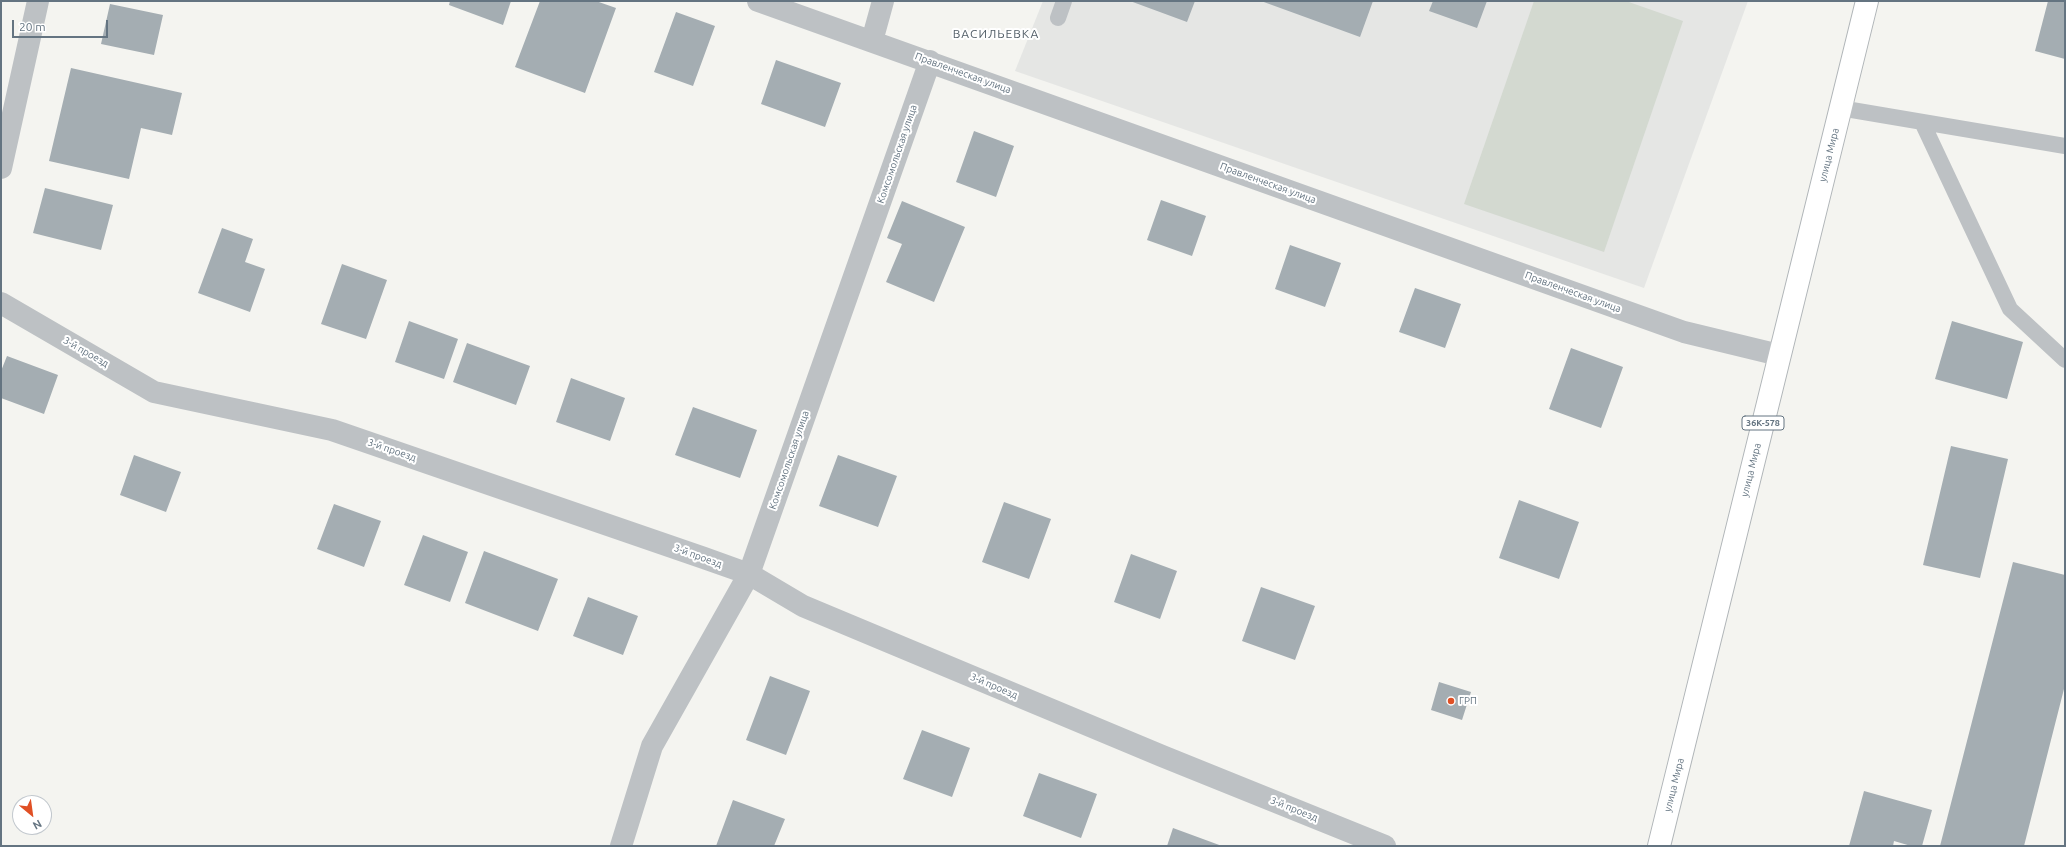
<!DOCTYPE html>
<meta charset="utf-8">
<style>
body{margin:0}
#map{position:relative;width:2066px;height:847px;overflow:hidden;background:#f4f4f0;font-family:Ubuntu,sans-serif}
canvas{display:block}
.frame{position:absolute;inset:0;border:2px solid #647481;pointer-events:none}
.north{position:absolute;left:12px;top:795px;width:40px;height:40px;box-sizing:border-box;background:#fff;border:1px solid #c1c7cd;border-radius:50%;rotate:151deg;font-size:11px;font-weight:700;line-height:16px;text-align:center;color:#647481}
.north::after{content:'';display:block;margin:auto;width:14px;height:18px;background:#e05025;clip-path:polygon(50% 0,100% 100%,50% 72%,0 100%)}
.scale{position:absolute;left:12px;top:20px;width:96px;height:18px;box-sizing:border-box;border:2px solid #647481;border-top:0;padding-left:5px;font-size:12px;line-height:14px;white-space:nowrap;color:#647481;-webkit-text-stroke:3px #fff;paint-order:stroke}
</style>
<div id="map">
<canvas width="2066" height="847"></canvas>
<div class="frame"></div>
<div class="north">N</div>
<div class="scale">20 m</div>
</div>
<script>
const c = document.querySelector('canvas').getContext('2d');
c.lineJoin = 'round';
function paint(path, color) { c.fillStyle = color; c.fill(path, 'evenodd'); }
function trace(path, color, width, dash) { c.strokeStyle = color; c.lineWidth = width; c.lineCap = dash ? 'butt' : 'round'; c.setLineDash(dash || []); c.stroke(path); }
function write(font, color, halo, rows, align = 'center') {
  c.font = font + ' Ubuntu,sans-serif'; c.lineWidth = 4; c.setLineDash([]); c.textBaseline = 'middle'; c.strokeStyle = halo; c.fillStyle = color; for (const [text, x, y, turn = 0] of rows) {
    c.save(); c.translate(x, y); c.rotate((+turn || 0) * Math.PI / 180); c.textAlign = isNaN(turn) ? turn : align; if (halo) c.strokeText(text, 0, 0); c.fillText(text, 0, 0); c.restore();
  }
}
const built = new Path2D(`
 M1043 1H1748L1644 288 1015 71Z`);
const green = new Path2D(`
 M1534 1H1626L1683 21 1604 252 1464 204Z`);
const building = new Path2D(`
 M450 1H511L503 25 449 5Z
 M540 1H596L616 8 585 93 515 67Z
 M1130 1H1195L1187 22Z
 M1261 1H1373L1360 37Z
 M1433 1H1487L1477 28 1429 11Z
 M2048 1H2065V59L2035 51Z
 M110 4 163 15 154 55 101 44Z
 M676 12 715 26 693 86 654 72Z
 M776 60 841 83 825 127 761 104Z
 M71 68 182 93 172 135 141 128 129 179 49 161Z
 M974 131 1014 146 996 197 956 182Z
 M45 188 113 205 101 250 33 233Z
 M1161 200 1206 216 1192 256 1147 240Z
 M902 201 965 227 934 302 886 282 902 244 887 238Z
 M222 228 253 239 245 262 265 269 250 312 198 293Z
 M1290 245 1341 263 1325 307 1275 289Z
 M342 264 387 280 366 339 321 324Z
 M1415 288 1461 304 1445 348 1399 332Z
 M409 321 458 339 444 379 395 362Z
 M1952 321 2023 342 2007 399 1935 379Z
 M467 343 530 366 516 405 453 382Z
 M1571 348 1623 367 1601 428 1549 409Z
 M7 356 58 375 44 414 1 398V371Z
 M571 378 625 398 610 441 556 422Z
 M693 407 757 430 740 478 675 455Z
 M1951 446 2008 459 1980 578 1923 565Z
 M134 455 181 472 166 512 120 495Z
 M838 455 897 476 878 527 819 506Z
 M1519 500 1579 522 1559 579 1499 558Z
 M1004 502 1051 519 1029 579 982 562Z
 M334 504 381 521 364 567 317 549Z
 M423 535 468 552 450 602 404 585Z
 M484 551 558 579 538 631 465 603Z
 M1131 554 1177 571 1160 619 1114 602Z
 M2013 562 2065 575V685L2024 846H1940Z
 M1261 587 1315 606 1295 660 1242 641Z
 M588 597 638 616 623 655 573 636Z
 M770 676 810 691 786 755 746 740Z
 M1439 682 1471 692 1462 720 1431 710Z
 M922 730 970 748 952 797 903 779Z
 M1039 773 1097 794 1081 838 1023 816Z
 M1864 791 1932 810 1922 846H1911L1894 841 1893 846H1849Z
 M733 800 785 819 774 846H716Z
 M1173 828 1222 846H1167Z`);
const service = new Path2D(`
 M1058 18 1064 1
 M1840 108 2065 146
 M1922 122 2010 309 2065 360`);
const minor = new Path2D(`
 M758 1 1684 332 1779 355
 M872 41 883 1
 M1 168 38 1
 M1 303 154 392 332 430 704 558 749 574 803 606 1162 756 1385 846
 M621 846 652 746 749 574 930 61`);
const primary = new Path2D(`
 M1659 846 1867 1`);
const markers = [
 [1451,701,4,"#e05025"]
];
const shields = [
 [1763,423,42]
];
const shieldNames = [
 ["36К-578",1763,423]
];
const streetNames = [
 ["Правленческая улица",963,73,20],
 ["Комсомольская улица",897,154,-71],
 ["улица Мира",1829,155,-76],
 ["Правленческая улица",1268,183,20],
 ["Правленческая улица",1573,292,20],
 ["3-й проезд",86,352,30],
 ["3-й проезд",392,450,19],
 ["Комсомольская улица",789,460,-71],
 ["улица Мира",1751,470,-76],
 ["3-й проезд",698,556,20],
 ["3-й проезд",994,686,23],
 ["улица Мира",1674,785,-76],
 ["3-й проезд",1294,809,22]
];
const poiNames = [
 ["ГРП",1459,701]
];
const quarterNames = [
 ["ВАСИЛЬЕВКА",996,34]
];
paint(built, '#e5e6e4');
paint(green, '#d3d9d0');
paint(building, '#a4adb2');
trace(primary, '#b0b5b8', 24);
trace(service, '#bdc1c4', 16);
trace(minor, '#bdc1c4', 22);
trace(primary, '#fff', 22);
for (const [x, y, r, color] of markers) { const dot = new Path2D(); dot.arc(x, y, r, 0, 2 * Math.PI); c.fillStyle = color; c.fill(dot); trace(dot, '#fff', 1.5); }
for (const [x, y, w] of shields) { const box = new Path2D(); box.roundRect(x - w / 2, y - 7, w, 14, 3); c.fillStyle = '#fff'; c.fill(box); trace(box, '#647481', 1); }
write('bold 9px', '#647481', null, shieldNames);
write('10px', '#647481', '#fff', streetNames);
write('10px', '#647481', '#fff', poiNames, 'left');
c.letterSpacing = '1px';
write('12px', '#515d66', '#fff', quarterNames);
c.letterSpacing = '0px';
</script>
